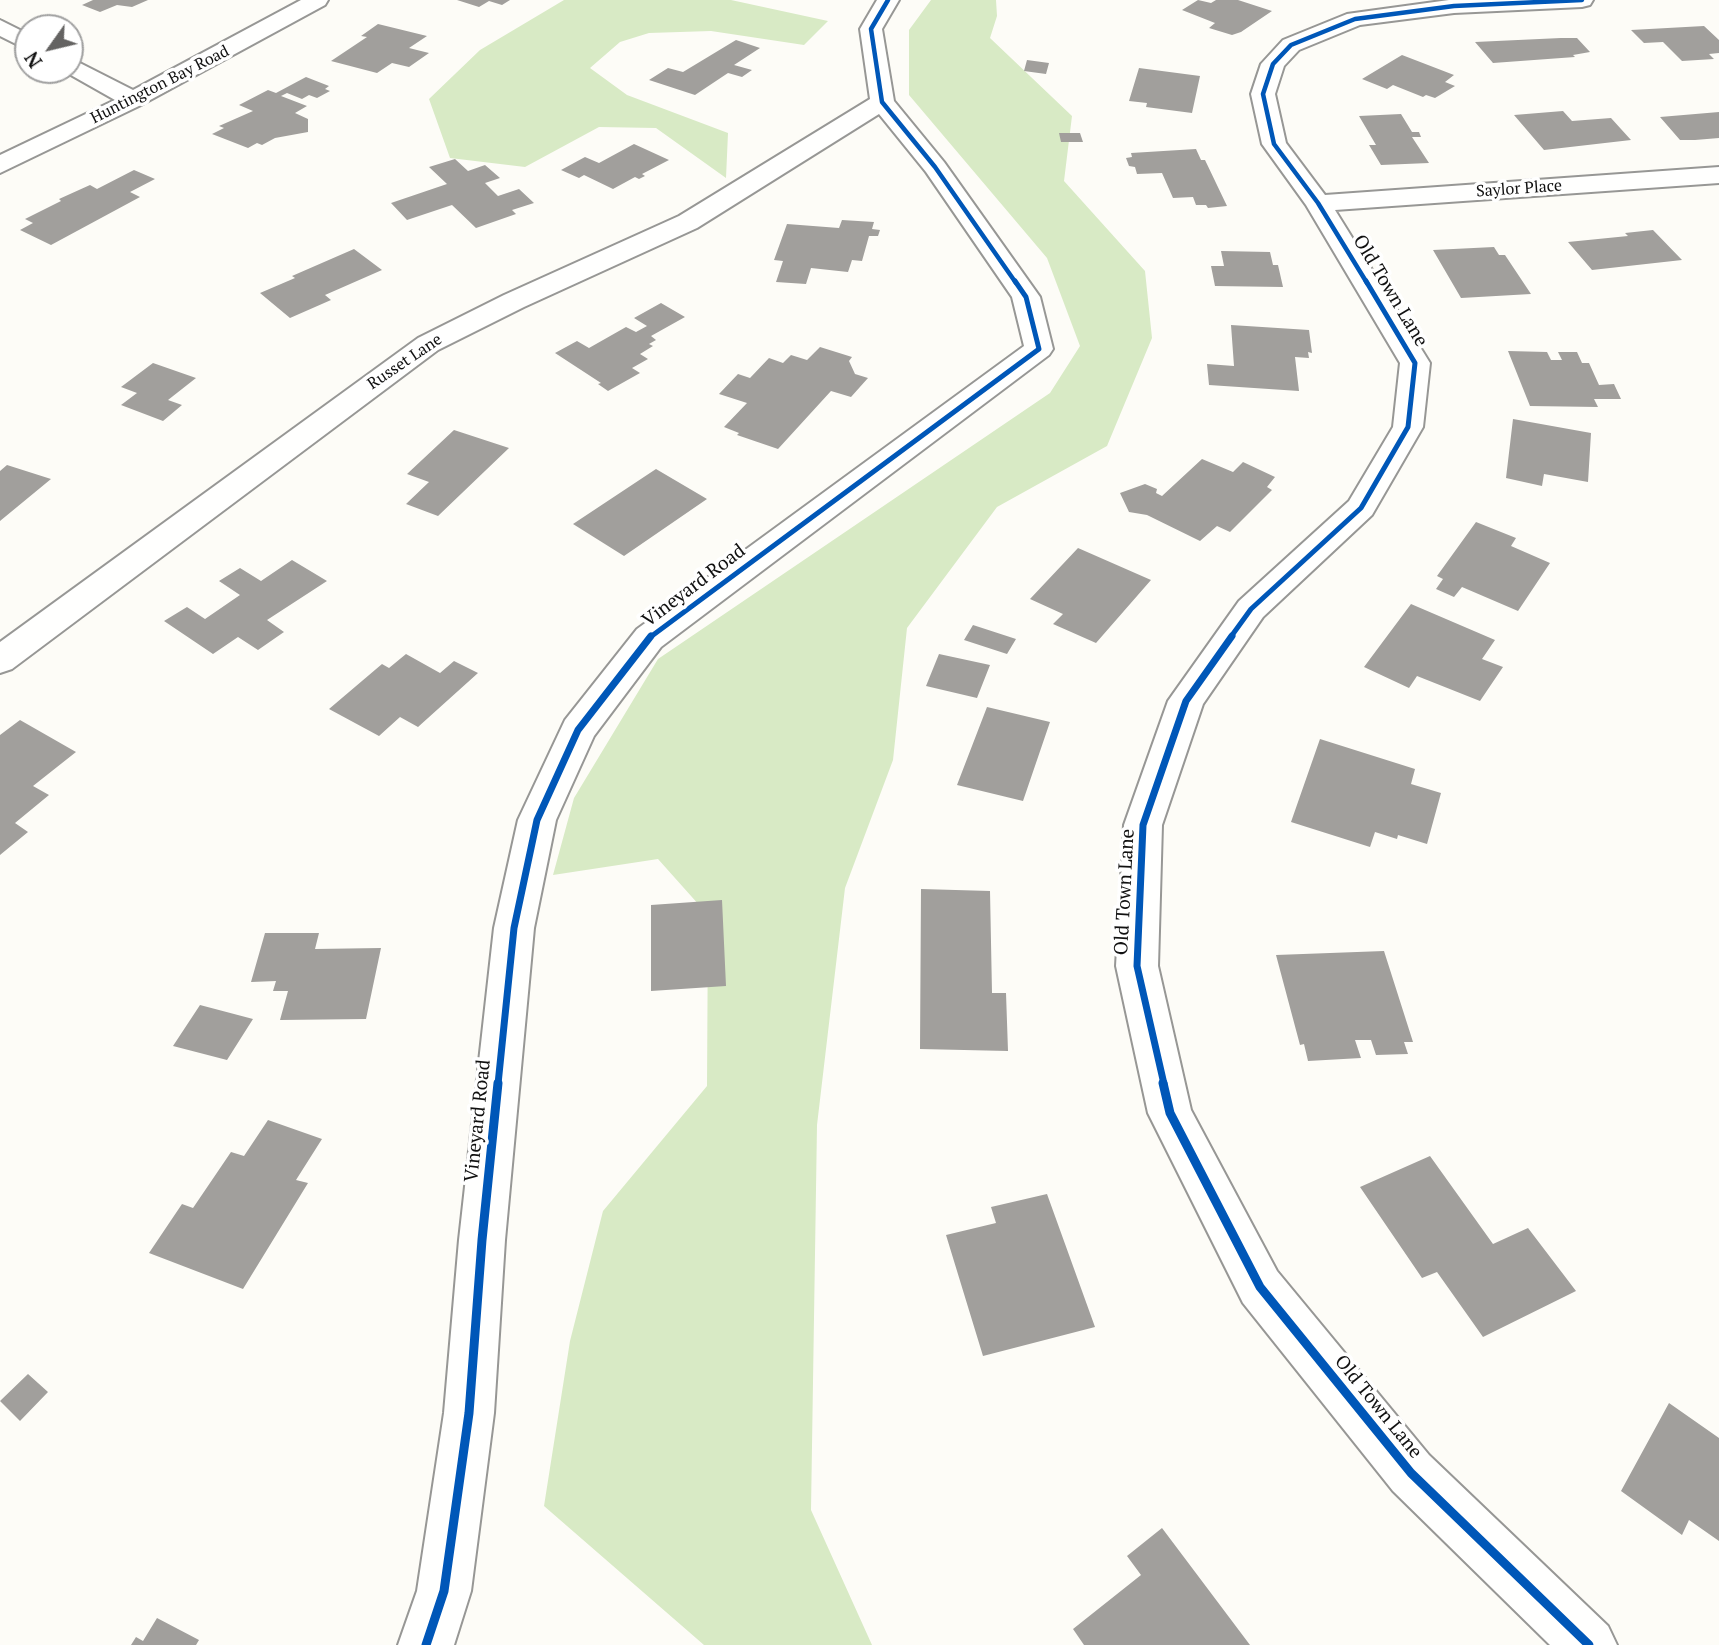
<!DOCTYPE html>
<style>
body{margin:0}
#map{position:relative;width:1719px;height:1645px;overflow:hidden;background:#fdfcf7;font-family:"PT Serif",serif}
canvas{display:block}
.north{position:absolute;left:14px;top:14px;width:70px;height:70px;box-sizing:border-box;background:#fff;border:2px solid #a0a0a0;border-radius:50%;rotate:236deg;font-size:19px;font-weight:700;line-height:28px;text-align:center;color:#111}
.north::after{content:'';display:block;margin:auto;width:24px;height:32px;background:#646362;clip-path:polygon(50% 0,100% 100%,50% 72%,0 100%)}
</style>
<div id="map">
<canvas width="1719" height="1645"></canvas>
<div class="north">N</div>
</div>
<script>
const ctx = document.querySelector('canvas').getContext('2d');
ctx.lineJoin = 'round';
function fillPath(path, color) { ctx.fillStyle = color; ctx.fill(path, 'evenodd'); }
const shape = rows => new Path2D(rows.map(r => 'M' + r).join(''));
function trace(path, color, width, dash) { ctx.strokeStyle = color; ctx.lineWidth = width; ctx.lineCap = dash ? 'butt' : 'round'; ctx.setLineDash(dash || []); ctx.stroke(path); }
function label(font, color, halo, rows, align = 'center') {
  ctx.font = font + ' "PT Serif",serif'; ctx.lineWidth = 7; ctx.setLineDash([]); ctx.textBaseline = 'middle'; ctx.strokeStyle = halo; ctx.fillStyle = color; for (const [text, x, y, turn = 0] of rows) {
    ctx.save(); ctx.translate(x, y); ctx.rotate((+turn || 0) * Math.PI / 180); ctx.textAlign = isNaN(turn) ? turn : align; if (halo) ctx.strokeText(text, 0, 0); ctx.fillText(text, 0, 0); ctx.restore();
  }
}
fillPath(shape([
 [564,0,731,0,828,21,804,45,711,31,649,33,620,42,590,68,627,95,728,133,726,178,656,128,599,127,525,167,450,158,429,99,480,50],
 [931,0,996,0,997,16,990,38,1072,116,1064,181,1145,271,1152,338,1107,446,997,507,907,628,893,760,845,888,817,1125,811,1510,872,1645,704,1645,544,1506,570,1341,603,1211,707,1086,708,915,658,859,553,875,574,798,658,659,1050,393,1080,346,1047,258,909,95,909,30]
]), '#d8eac5');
fillPath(shape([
 [93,0,148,0,132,7,117,5,100,12,82,5],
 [457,0,510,0,502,5,489,1,479,7],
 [1198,0,1211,3,1216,0,1238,0,1272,11,1241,32,1232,35,1209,28,1215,23,1182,10],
 [378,24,427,36,409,48,429,53,409,67,392,63,377,73,331,61,367,37,361,36],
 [1704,26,1719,40,1719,53,1709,54,1714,59,1682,61,1663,42,1644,43,1631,30],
 [1561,38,1577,38,1590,52,1573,55,1575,57,1493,63,1475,42],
 [736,40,760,48,734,65,752,70,742,77,728,73,695,95,649,80,668,68,683,72],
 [1402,55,1454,75,1445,82,1455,86,1435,98,1426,95,1423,97,1393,85,1387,89,1362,79],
 [1027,60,1049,63,1046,74,1024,71],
 [1139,68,1200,76,1192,113,1146,107,1147,103,1129,101],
 [306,77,329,86,325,89,330,91,317,98,309,95,302,99,287,93,281,96,307,106,295,113,308,119,308,132,275,138,262,145,257,143,248,148,212,134,224,128,219,126,253,111,239,105,268,90,276,93],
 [1563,111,1572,121,1611,118,1631,140,1544,150,1514,115],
 [1719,112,1719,138,1695,140,1680,140,1660,117],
 [1401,114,1412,132,1419,132,1421,137,1412,137,1429,163,1381,165,1369,145,1376,145,1359,116],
 [1059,133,1080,133,1083,142,1061,142],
 [634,144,669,160,642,174,645,176,639,179,635,177,613,189,584,175,579,178,561,170,585,157,599,163],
 [1196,149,1201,160,1205,160,1227,206,1208,208,1206,205,1196,205,1193,197,1173,198,1162,173,1137,174,1135,167,1129,166,1126,158,1132,157,1131,153],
 [455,159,468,171,485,165,500,178,485,183,498,196,519,189,534,203,512,210,516,214,476,228,452,205,407,220,391,203,447,184,429,167],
 [134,170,155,179,130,192,140,197,51,245,20,230,33,223,25,219,61,201,59,199,90,185,97,189],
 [842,220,874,222,872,229,880,230,878,236,869,236,862,261,852,260,848,272,811,268,806,284,776,282,783,261,774,260,787,224,839,228],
 [1653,230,1682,260,1592,270,1568,242,1628,236,1625,233],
 [1494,247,1499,255,1505,255,1531,294,1461,298,1433,250],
 [354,249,382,270,325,295,331,300,290,318,260,293,295,278,292,276],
 [1221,251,1270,252,1273,265,1278,265,1283,287,1215,286,1211,266,1224,266],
 [661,303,685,317,651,336,656,340,649,344,653,346,640,354,648,359,632,368,640,373,608,391,598,384,601,383,555,353,577,341,589,348,626,327,636,332,647,326,634,318],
 [1231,325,1309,330,1312,353,1308,352,1309,358,1295,357,1299,391,1209,385,1207,364,1234,366],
 [820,347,852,357,849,361,855,374,868,378,851,397,831,391,778,449,737,435,739,433,724,427,747,403,719,394,738,374,750,378,769,358,783,363,791,355,807,360],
 [1508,351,1547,352,1551,360,1562,360,1558,352,1577,352,1582,363,1589,363,1599,385,1614,384,1621,399,1594,399,1598,407,1530,406],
 [153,363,196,378,168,400,182,405,163,421,121,405,137,393,121,387],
 [1513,419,1591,433,1588,482,1544,474,1542,486,1506,478],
 [454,430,509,448,438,516,406,504,429,482,407,474],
 [1202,459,1233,472,1243,462,1275,477,1267,487,1272,490,1230,532,1217,526,1200,541,1147,515,1129,512,1120,493,1145,484,1157,489,1156,493,1162,496],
 [7,465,51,479,0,521,0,471],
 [656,469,707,499,624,556,573,524],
 [1476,522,1516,538,1511,546,1550,563,1518,611,1462,587,1454,597,1436,589,1443,579,1437,576],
 [1078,548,1151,580,1096,643,1053,624,1063,614,1030,599],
 [292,560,327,581,267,620,284,632,258,650,238,637,213,654,164,621,187,607,205,619,240,595,219,581,240,568,261,581],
 [1411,604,1495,640,1482,659,1503,667,1480,701,1417,676,1409,688,1364,667],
 [973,625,1016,639,1007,654,964,640],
 [406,654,440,673,454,661,478,673,418,727,400,717,379,736,329,709,382,664,389,668],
 [939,654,990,665,977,698,926,686],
 [987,707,1050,722,1023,801,957,785],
 [20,720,76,752,33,786,49,795,15,823,28,832,0,855,0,735],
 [1320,739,1415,769,1411,784,1441,793,1427,844,1398,835,1397,839,1375,832,1370,847,1291,822],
 [921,889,990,891,992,993,1006,993,1008,1051,920,1049],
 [722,900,726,986,651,991,651,905],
 [265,933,319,933,315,949,381,948,366,1019,280,1020,288,991,273,991,276,981,251,982],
 [1384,951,1413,1042,1404,1042,1408,1054,1376,1055,1371,1040,1355,1040,1361,1058,1308,1061,1304,1044,1300,1045,1276,955],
 [200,1005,253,1019,227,1060,173,1046],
 [268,1120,322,1139,296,1180,308,1183,243,1289,149,1253,182,1204,193,1208,231,1152,244,1156],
 [1430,1156,1493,1244,1528,1228,1576,1291,1483,1337,1437,1272,1422,1278,1360,1187],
 [1047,1194,1095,1327,983,1356,946,1235,996,1223,991,1207],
 [28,1374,48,1392,20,1421,0,1401],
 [1669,1403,1719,1438,1719,1541,1689,1520,1682,1535,1621,1491],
 [1162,1528,1250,1645,1084,1645,1073,1629,1141,1575,1127,1556],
 [157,1618,199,1640,196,1645,131,1645,136,1637,143,1641]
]), '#a19f9c');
const minor = shape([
 [301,0,328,0,325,5,141,105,0,173,0,155,115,100,62,70,70,70,70,58,133,90,301,0],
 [877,0,899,0,882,29,894,101,944,162,1040,297,1053,349,1049,355,661,647,594,736,556,820,534,928,505,1240,494,1413,471,1591,454,1645,398,1645,417,1591,444,1413,459,1240,494,928,518,820,565,720,637,629,1024,346,1012,297,926,172,879,114,697,228,524,307,438,350,12,669,0,673,0,642,418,338,504,295,679,216,870,99,860,29,877,0],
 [1449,0,1593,0,1590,5,1582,7,1454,13,1360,25,1299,50,1284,66,1275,94,1286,143,1325,195,1719,167,1719,183,1335,210,1430,363,1423,427,1372,515,1263,617,1203,704,1162,825,1158,966,1191,1110,1277,1271,1429,1455,1608,1626,1617,1645,1550,1645,1393,1491,1243,1303,1148,1113,1116,966,1124,825,1168,701,1239,601,1349,501,1393,427,1400,363,1306,205,1262,144,1251,94,1261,64,1283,40,1347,14,1449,0],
 [0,20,28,34,28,50,0,36,0,20]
]);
trace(minor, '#979795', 4);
fillPath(minor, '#fffffe');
trace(shape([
 [888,0,871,29,882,102,935,167,1016,283],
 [1367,283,1318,203,1274,144,1263,94,1273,64,1291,45,1355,19,1454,6,1582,0]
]), '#0057b8', 4.5);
trace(shape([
 [649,638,1039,349,1026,297,1015,281],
 [1230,638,1251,609,1361,508,1408,427,1415,363,1366,281]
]), '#0057b8', 5);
trace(shape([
 [498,1084,514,928,537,820,578,730,651,636],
 [1164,1084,1137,966,1143,825,1186,701,1232,636]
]), '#0057b8', 7);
trace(shape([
 [1163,1083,1170,1113,1260,1287,1411,1473,1589,1645],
 [426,1645,444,1591,469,1413,482,1240,498,1083]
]), '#0057b8', 9);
label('16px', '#111', '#fff', [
 ["Huntington Bay Road",160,85,-27],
 ["Saylor Place",1519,189,-4],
 ["Russet Lane",405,362,-34]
]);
label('19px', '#111', '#fff', [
 ["Old Town Lane",1390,291,59],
 ["Vineyard Road",694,586,-37],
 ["Old Town Lane",1125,892,-87],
 ["Vineyard Road",478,1121,-84],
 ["Old Town Lane",1378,1407,51]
]);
</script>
